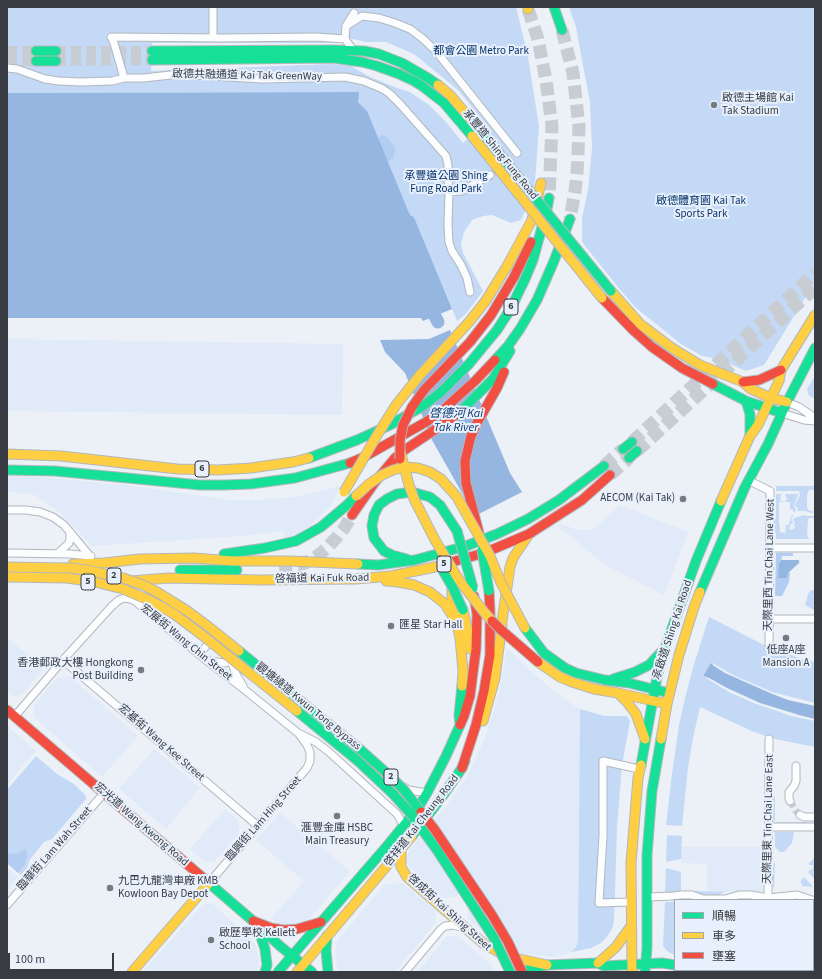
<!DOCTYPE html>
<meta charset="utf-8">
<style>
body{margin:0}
#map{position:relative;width:822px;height:979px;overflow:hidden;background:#ecf1f7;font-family:"Source Sans 3","Noto Sans TC",sans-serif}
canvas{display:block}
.frame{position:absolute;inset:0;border:8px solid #383c42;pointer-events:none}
.legend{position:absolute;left:674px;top:899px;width:140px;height:72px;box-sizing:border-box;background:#e7f0fc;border:1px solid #a1a8b2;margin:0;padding:5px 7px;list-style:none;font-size:12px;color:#383c42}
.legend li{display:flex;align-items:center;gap:8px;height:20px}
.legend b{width:20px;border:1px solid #a1a8b2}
.scale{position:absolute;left:8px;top:953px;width:106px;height:18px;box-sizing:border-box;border:2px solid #383c42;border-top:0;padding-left:5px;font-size:12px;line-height:14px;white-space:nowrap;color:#383c42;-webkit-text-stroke:3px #e7f0fc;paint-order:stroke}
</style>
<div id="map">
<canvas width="822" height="979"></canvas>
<div class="frame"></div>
<ul class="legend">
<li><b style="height:5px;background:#16e098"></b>順暢</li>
<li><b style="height:5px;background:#ffcf43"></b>車多</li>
<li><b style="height:5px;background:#f24e42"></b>壅塞</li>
</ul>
<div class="scale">100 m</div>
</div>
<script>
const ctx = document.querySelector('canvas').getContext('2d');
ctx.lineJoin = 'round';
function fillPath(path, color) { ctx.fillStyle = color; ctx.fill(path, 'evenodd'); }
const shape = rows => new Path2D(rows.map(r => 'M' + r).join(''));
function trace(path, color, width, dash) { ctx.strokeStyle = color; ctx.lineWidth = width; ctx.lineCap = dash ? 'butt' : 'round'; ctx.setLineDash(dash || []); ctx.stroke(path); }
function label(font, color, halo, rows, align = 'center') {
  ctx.font = font + ' "Source Sans 3","Noto Sans TC",sans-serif'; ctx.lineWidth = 4; ctx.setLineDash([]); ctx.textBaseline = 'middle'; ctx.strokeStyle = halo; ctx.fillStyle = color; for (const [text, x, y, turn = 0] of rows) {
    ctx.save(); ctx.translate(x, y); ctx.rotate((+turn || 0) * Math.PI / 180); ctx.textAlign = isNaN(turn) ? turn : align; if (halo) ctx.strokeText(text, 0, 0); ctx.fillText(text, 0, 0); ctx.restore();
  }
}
fillPath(shape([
 [7,339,343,344,342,415,7,411],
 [7,474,125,485,231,500,261,500,301,496,340,486,332,504,326,511,310,526,285,541,284,531,242,536,92,546,60,513,35,495,7,491],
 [620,505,688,532,664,595,607,566,556,525,568,526,574,529,581,530,589,530,595,528],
 [7,637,43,669,21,695,13,696,7,690],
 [507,648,529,669,552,689,566,700,580,709,578,941,576,947,572,952,557,957,524,954,512,949,489,936,468,919,467,910,472,904,459,893,456,897,444,898,408,866,407,859,408,853,411,848,447,805,466,778,480,750,492,717,501,683],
 [70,677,138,736,102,777,34,717,34,705,57,678],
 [7,726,36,751,7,784],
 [154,749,200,788,166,829,119,789],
 [225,809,239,821,239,833,215,861,205,862,190,849],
 [280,813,350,871,309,919,294,924,280,924,271,919,304,881,256,840],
 [681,847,764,847,763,892,707,892,707,864,681,863],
 [7,868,18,877,10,886,11,887,7,892],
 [403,883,435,910,436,922,395,972,340,972,337,967,335,952,337,941,385,884],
 [212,903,247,935,256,946,259,958,258,972,143,972,203,904],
 [447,936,457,936,493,966,493,972,417,972]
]), '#e0eaf9');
fillPath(shape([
 [7,7,516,7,528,56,539,127,535,181,530,200,521,220,511,223,492,215,483,216,472,220,464,232,461,245,463,253,483,291,465,315,457,321,414,217,410,215,367,112,358,102,358,92,7,93],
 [340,36,366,42,386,42,414,54,459,91,485,124,463,143,446,122,429,105,410,92,397,88,368,76,351,66,331,64,151,71,152,43,333,43,339,39],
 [569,7,815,7,815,282,764,365,746,371,718,359,702,356,681,344,635,307,617,286,582,242,582,218,588,190,592,148,590,102,584,71,576,27],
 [815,376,815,399,809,396,807,389],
 [776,486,815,486,815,490,809,490,807,495,807,506,808,510,815,512,811,513,805,511,797,511,798,509,795,505,800,495,799,491,776,491],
 [776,494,784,494,781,494,780,501,785,502,787,499,785,494,798,494,798,495,794,506,796,509,795,512,793,512,793,510,792,509,790,509,790,502,779,502,779,525,780,525,780,532,785,533,786,527,785,525,789,525,790,520,792,515,793,516,791,520,793,522,792,524,791,524,789,528,791,530,795,528,794,525,795,522,793,520,794,518,804,515,806,516,815,516,815,518,809,518,808,519,807,534,808,538,810,539,776,539,776,534,773,525,774,521,776,517],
 [811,590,815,590,815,601,814,603,814,610,805,605,808,594],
 [709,617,764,645,804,660,815,662,815,703,772,692,735,676,712,663,703,676,729,692,754,703,791,716,815,721,815,747,775,739,754,732,700,707,693,738,688,768,682,826,666,825,672,774,679,725,685,698,694,664],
 [580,709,604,716,627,716,630,721,622,765,617,828,614,922,612,929,606,938,601,943,591,948,572,952,576,947,578,941],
 [36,756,57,774,74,784,85,795,86,799,52,839,44,842,30,859,27,868,21,875,7,863,7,790],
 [775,795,775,822,808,822,804,824,780,825,775,822,772,817,771,806,772,801],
 [775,832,794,832,792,843,784,852,780,852,775,847],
 [667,835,682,836,681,859,666,862],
 [815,857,815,880,808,872,810,870,813,869,813,867,812,865,810,865,808,864],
 [775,861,774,889,771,880,771,869],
 [666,868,681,872,681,892,665,892],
 [804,877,813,887,802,886,802,884,801,883,801,880],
 [693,891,725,892,718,895,706,896],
 [675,901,675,956,666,950,663,946,665,902,673,902]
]), '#c3d9f6');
fillPath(shape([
 [383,135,387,137,395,147,395,152,393,158,389,161,385,160,377,138],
 [776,553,793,553,793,556,782,556,781,562,787,578,788,573,789,572,790,573,789,582,782,596,775,596],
 [26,849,27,856,25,864,18,873,7,863,7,853,15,854,19,853]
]), '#b2cdf1');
fillPath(shape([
 [359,92,358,102,367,111,410,215,414,217,452,309,423,321,421,318,7,318,7,93],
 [450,330,510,473,522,492,475,516,432,440,405,373,385,352,380,340,429,339],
 [781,560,799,560,799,563,788,573,787,578,778,578,779,562,781,562],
 [711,663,714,666,725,673,770,693,788,700,815,706,815,719,799,715,760,703,727,688,709,678,703,676]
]), '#96b6e2');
trace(shape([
 [435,316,438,322]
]), '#96b6e2', 13);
trace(shape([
 [490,175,496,172,517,153],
 [790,801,796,811,800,815]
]), '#c8cdd3', 7, [7, 3.5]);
trace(shape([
 [7,51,36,51],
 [56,51,152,51],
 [7,61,36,61],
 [56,61,152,60]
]), '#c8cdd3', 10, [10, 5]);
trace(shape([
 [528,9,538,39,546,80,552,126,549,198],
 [562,30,573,73,579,126,578,154,577,174,575,191,570,219],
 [632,442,815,273],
 [637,451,815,288],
 [604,466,623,449],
 [610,475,629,458],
 [279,568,298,565,305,563,316,557,327,548,337,537,345,527,352,515]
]), '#c8cdd3', 13, [13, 6]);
const street = shape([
 [213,7,213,38],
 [346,26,362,16,379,18,395,23,410,29,422,38,436,51,517,153],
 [353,50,345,39,346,26,354,13],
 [7,68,17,69,45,79,59,81,80,82,112,81,124,78,144,78,179,74,262,79,345,77,364,81,383,89,390,94,400,104,446,156,448,165,448,179,449,192,448,225,449,242,452,251,461,265,467,278,470,292],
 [124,78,114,43,111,37,223,38,316,37,345,39],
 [449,192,462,191,490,175],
 [787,402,799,407,815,418],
 [782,413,804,420,815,421],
 [748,480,770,491,769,645],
 [7,510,26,510,40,512,53,517,64,525,89,555],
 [770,548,815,548],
 [7,553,70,554,91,556],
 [57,554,69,543,70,538,70,532],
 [769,619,815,619],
 [199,654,210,642,209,639],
 [63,660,258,826],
 [209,661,225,663,231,661,233,659],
 [231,661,236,674,243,686],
 [15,716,63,660,112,606,119,600,125,598,130,599,135,601,207,661,245,690,298,733,316,742,329,752,397,814,404,826],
 [404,787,409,790,427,793],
 [790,801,789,798,789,792,794,786,796,781,796,766],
 [800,815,804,817,815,817],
 [769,827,815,827],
 [209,883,307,768,310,761,310,752,307,745,299,734],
 [648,897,673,896,681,895,692,895,703,899,725,899,739,895,751,895,768,898,797,895,812,900],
 [768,900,769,739],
 [631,902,599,903,603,835,603,761,639,769],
 [7,905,104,793],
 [405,972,441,929,445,926,453,925,464,928],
 [769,972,769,970]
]);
const fast = shape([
 [554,7,562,30],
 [36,51,56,51],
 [152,51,334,50,364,51,379,54,402,63,428,78,438,85],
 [152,60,333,58,362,62,377,66,399,74,414,81,422,86,444,103,472,136],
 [36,61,56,61],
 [495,360,508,346,520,329,537,300,554,261,570,219],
 [713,384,746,401,782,413],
 [746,401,750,414,750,436],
 [458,413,464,408,493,379,510,351],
 [623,449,632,442],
 [309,458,357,440,390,425,423,406,441,392,469,364,497,330,510,310,525,279,533,260,547,209,549,198],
 [629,458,637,451],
 [7,470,55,471,200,485,224,485,251,484,295,478,350,463],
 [224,554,265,548,296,541,321,527,347,505,356,496],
 [407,559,392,555,384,551,374,538,372,526,374,515,379,505,387,499,397,494,412,492,430,497,440,505,457,531],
 [358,564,378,565,415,560,466,546,497,534,528,519,559,500,604,466],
 [180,570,237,570],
 [700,592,745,487,768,444,787,402,815,348],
 [525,628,544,653,565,668,576,673,605,680,629,683,669,693],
 [613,679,635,672,649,665,665,648],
 [641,765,657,677,665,648,696,561,721,501],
 [412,836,439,801,462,768,465,761],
 [202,877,253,921,280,946,312,972],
 [253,921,261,937,265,949,267,965,265,972],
 [327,936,326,950,328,972],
 [278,972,387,846,418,808,427,793,446,756,460,725,459,715,462,686],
 [519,972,547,965,598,963,604,966,662,963,675,965],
 [645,972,647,948,647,855,652,791,661,739]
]);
const slow = shape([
 [528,7,528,9],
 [438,85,450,95,479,129],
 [611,291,640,324,672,348,700,365,743,382,751,389,771,398,787,402],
 [485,302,506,268,532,220,541,183],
 [7,454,61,456,177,469,218,470,251,468,293,462,309,458],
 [721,501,750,436,758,425,779,381,781,370,815,315],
 [73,564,104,563,140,559,194,558,232,561,289,561,358,564],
 [131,581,168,578,260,580,356,579,391,576,435,567,452,562],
 [386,581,398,582,414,585,430,592,445,604,457,623],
 [452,587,452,600,460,638,463,671,462,686],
 [463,610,469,637,470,649],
 [502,621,510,567,513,558,529,534],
 [538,662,560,677,572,682,594,689,618,693,667,704],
 [618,693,627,702,636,714,645,739],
 [483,721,495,678,502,624],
 [661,739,667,704,679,655,694,607,700,592],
 [401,849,401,867,407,877,484,944,506,956,547,965],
 [598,963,616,947,631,926],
 [132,972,209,883],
 [297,972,412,836],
 [632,972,631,863,638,778,641,765],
 [683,972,684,971,740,972]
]);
const jam = shape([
 [602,298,634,331,652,347,682,368,713,384],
 [743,382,759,380,781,370],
 [412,407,424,390,470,342,491,315,514,277,531,242],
 [350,463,364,457,426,422,444,409,476,380,495,360],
 [352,515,375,482,395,458,406,449,445,423,458,413],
 [479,533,466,483,465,461,471,436,477,423,497,388,504,372],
 [452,562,484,553,529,534,582,500,610,475],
 [7,710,202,877],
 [460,725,464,716,470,696,476,649,477,614,474,596],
 [462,768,476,725,484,691,490,655,490,610,489,591],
 [253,921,271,928,284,930,297,929,321,922]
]);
trace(street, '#b3b7bd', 9);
trace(fast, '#b3b7bd', 11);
trace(slow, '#b3b7bd', 11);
trace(jam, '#b3b7bd', 11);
trace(street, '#fcfdfe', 7);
trace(fast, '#16e098', 9);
trace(slow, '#ffcf43', 9);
trace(jam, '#f24e42', 9);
const fastBridge = shape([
 [479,129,611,291],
 [457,531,473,588],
 [482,550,489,591],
 [442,569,453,588,463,610],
 [239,651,362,751,390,776,405,791,421,812],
 [297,711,358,761,393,794,411,814,437,850,494,938,510,972]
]);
const slowBridge = shape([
 [472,136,602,298],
 [400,451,409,485,415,501,435,540,459,580,484,612,492,621],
 [344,492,376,437,396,405,420,375,469,322,485,302],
 [356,496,369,484,382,475,393,470,405,467,418,468,430,472,441,479,457,497,490,556,501,583,525,628],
 [7,567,69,568,87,570,123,578,143,585,157,592,186,610,209,627,239,651],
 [7,577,67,578,95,582,123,589,151,601,174,614,202,635,297,711]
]);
const jamBridge = shape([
 [400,459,400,440,403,425,412,407],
 [492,621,500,629,538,662],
 [421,812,435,830,492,915,508,942,522,972]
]);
trace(fastBridge, '#b3b7bd', 11, []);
trace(slowBridge, '#b3b7bd', 11, []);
trace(jamBridge, '#b3b7bd', 11, []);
trace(fastBridge, '#16e098', 9);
trace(slowBridge, '#ffcf43', 9);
trace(jamBridge, '#f24e42', 9);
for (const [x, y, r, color] of [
 [714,105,4,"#777b81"],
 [683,499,4,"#777b81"],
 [391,626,4,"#777b81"],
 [786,638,4,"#777b81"],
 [141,670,4,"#777b81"],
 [337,816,4,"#777b81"],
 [110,888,4,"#777b81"],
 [211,940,4,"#777b81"]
]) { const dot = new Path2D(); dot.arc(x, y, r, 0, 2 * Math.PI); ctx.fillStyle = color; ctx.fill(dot); trace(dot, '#e7f0fc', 1.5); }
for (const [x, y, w] of [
 [511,307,14],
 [202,469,14],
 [444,564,14],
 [114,576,14],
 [88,582,14],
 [391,777,14]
]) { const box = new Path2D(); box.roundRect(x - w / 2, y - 8, w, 16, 3); ctx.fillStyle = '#e7f0fc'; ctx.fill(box); trace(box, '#383c42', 1); }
label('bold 10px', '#383c42', null, [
 ["6",511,307],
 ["6",202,469],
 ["5",444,564],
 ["2",114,576],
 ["5",88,582],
 ["2",391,777]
]);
label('11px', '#073369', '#e7f0fc', [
 ["都會公園 Metro Park",481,52],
 ["承豐道公園 Shing",446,177],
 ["Fung Road Park",446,190],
 ["啟德體育園 Kai Tak",701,202],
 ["Sports Park",701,215]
]);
label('11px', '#383c42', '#e7f0fc', [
 ["啟德共融通道 Kai Tak GreenWay",247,76,1],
 ["承豐道 Shing Fung Road",500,155,51],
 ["天際里西 Tin Chai Lane West",770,565,-89],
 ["啓福道 Kai Fuk Road",322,579,-1],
 ["承啟道 Shing Kai Road",673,630,-72],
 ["宏展街 Wang Chin Street",186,643,39],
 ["觀塘繞道 Kwun Tong Bypass",308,707,39],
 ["宏基街 Wang Kee Street",161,743,41],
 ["臨興街 Lam Hing Street",264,819,-49],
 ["天際里東 Tin Chai Lane East",769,819,-89],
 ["啓祥道 Kai Cheung Road",422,821,-52],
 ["宏光道 Wang Kwong Road",141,825,41],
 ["臨華街 Lam Wah Street",55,849,-49],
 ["啓成街 Kai Shing Street",449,913,42]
]);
label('11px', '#383c42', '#e7f0fc', [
 ["啟德主場館 Kai",722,99],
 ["Tak Stadium",722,112],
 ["AECOM (Kai Tak)",675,499,"right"],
 ["匯星 Star Hall",399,626],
 ["低座A座",786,651,"center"],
 ["Mansion A",786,664,"center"],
 ["香港郵政大樓 Hongkong",133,664,"right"],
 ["Post Building",133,677,"right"],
 ["滙豐金庫 HSBC",337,829,"center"],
 ["Main Treasury",337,842,"center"],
 ["九巴九龍灣車廠 KMB",118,882],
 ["Kowloon Bay Depot",118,895],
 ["啟歷學校 Kellett",219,934],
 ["School",219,947]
], 'left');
label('italic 12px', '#0d386f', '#e7f0fc', [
 ["啓德河 Kai",456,414],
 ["Tak River",456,428]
]);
</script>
